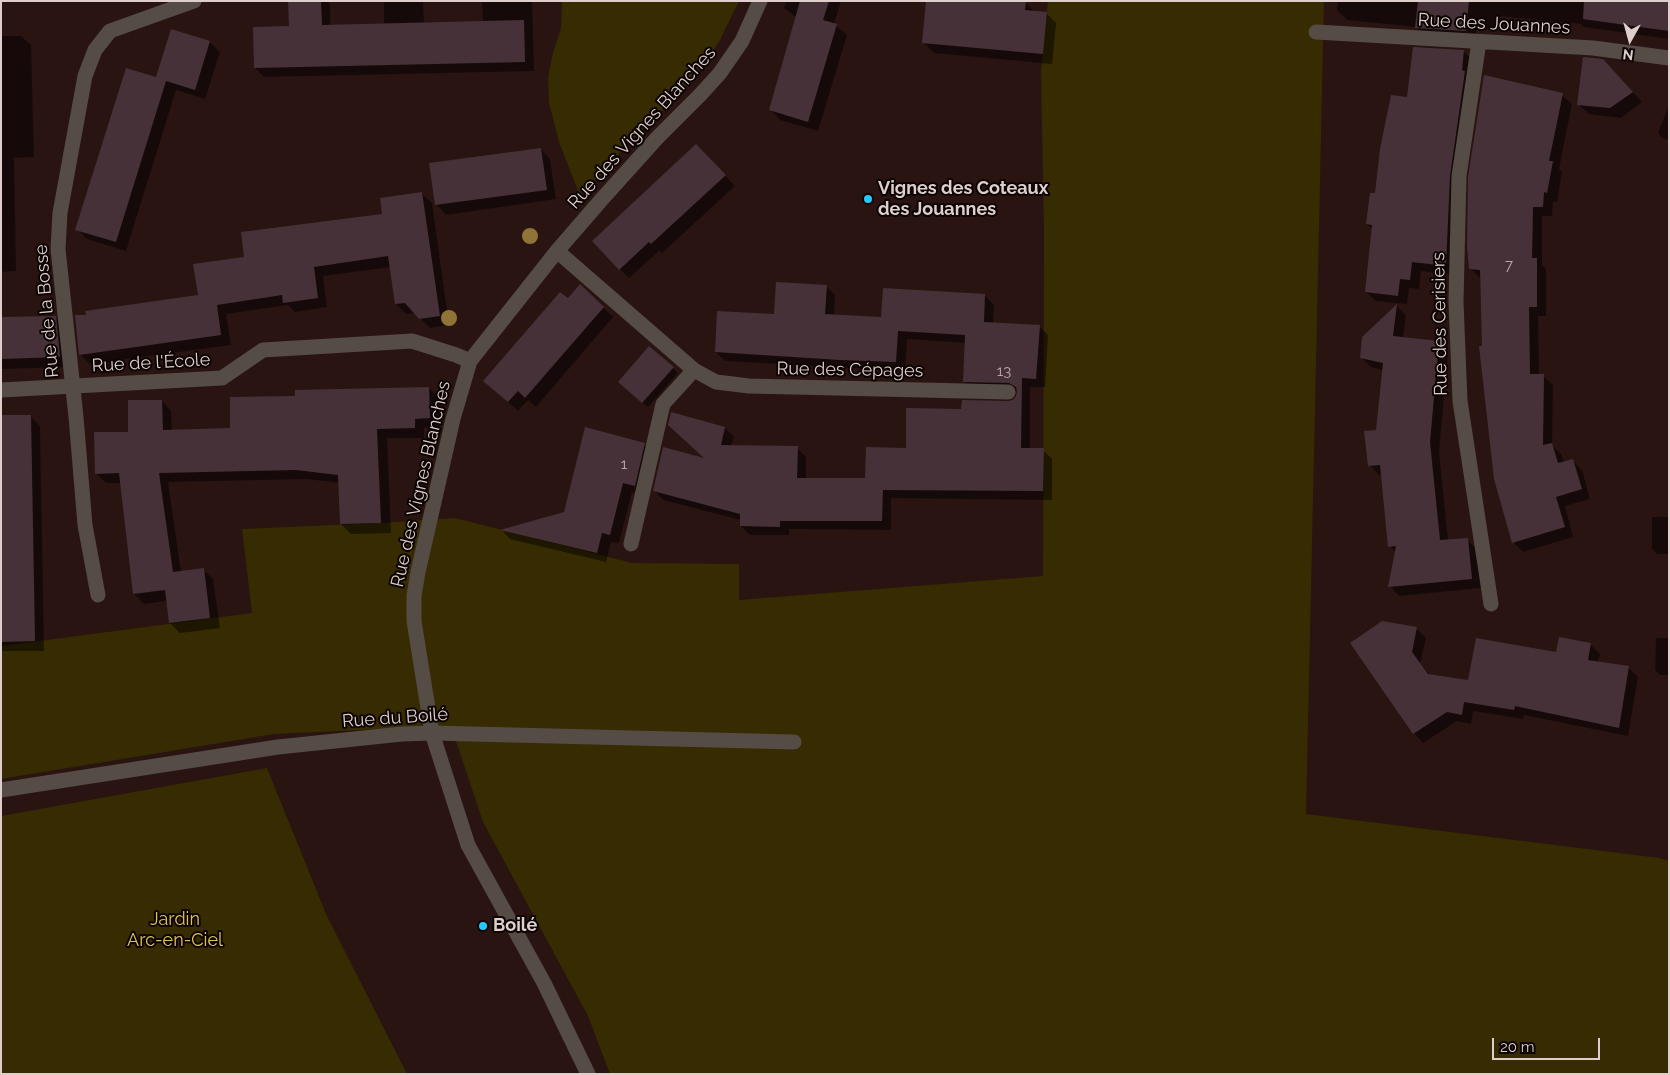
<!DOCTYPE html>
<meta charset="utf-8">
<style>
body{margin:0}
#map{position:relative;width:1670px;height:1075px;overflow:hidden;background:#291411;font-family:Raleway,sans-serif}
canvas{display:block}
.frame{position:absolute;inset:0;border:2px solid #decfcc;pointer-events:none}
.north{position:absolute;left:1605px;top:15px;width:50px;height:50px;-webkit-text-stroke:4px #0b0403;paint-order:stroke;rotate:187deg;font-size:14px;font-weight:700;line-height:20px;text-align:center;color:#decfcc}
.north::after{content:'';display:block;margin:auto;width:18px;height:22px;background:#decfcc;clip-path:polygon(50% 0,100% 100%,50% 72%,0 100%)}
.scale{position:absolute;left:1492px;top:1038px;width:108px;height:22px;box-sizing:border-box;border:2px solid #decfcc;border-top:0;padding-left:6px;font-size:15px;line-height:18px;white-space:nowrap;color:#decfcc;-webkit-text-stroke:4px #0b0403;paint-order:stroke}
</style>
<div id="map">
<canvas width="1670" height="1075"></canvas>
<div class="frame"></div>
<div class="north">N</div>
<div class="scale">20 m</div>
</div>
<script>
const ctx = document.querySelector('canvas').getContext('2d');
ctx.lineJoin = 'round';
function fillPath(path, color) { ctx.fillStyle = color; ctx.fill(path, 'evenodd'); }
const shape = rows => new Path2D(rows.map(r => 'M' + r).join(''));
function trace(path, color, width, dash) { ctx.strokeStyle = color; ctx.lineWidth = width; ctx.lineCap = dash ? 'butt' : 'round'; ctx.setLineDash(dash || []); ctx.stroke(path); }
function label(font, color, halo, rows, align = 'center') {
  ctx.font = font + ' Raleway,sans-serif'; ctx.lineWidth = 4; ctx.setLineDash([]); ctx.textBaseline = 'middle'; ctx.strokeStyle = halo; ctx.fillStyle = color; for (const [text, x, y, turn = 0] of rows) {
    ctx.save(); ctx.translate(x, y); ctx.rotate((+turn || 0) * Math.PI / 180); ctx.textAlign = isNaN(turn) ? turn : align; if (halo) ctx.strokeText(text, 0, 0); ctx.fillText(text, 0, 0); ctx.restore();
  }
}
fillPath(shape([
 [562,1,739,1,719,42,688,85,628,144,580,196,559,142,549,103,548,77,553,53,561,28],
 [1048,1,1324,1,1306,814,1659,858,1669,861,1669,1074,610,1074,588,1016,483,822,451,726,274,734,1,779,1,646,252,613,242,529,380,523,455,518,632,563,739,564,739,600,1043,576,1044,232,1041,72],
 [267,768,326,914,407,1074,1,1074,1,816]
]), '#372b01');
fillPath(shape([
 [289,1,326,1,330,4,330,26,384,24,384,1,423,1,424,22,483,22,482,1,532,1,534,71,264,77,255,68,290,27],
 [786,1,841,1,834,24,847,35,818,131,780,120,771,110,797,18,784,8],
 [1338,1,1669,1,1669,39,1584,27,1581,24,1499,16,1498,26,1490,25,1490,30,1477,28,1475,40,1426,38,1416,27,1347,20,1337,10],
 [1025,2,1035,12,1046,13,1056,23,1052,64,934,53,924,43],
 [172,30,210,42,220,52,205,99,176,90,126,251,87,239,77,229,157,79],
 [1,36,21,36,31,45,34,157,12,158,14,160,16,271,1,272],
 [1463,51,1473,60,1455,275,1421,271,1419,289,1409,288,1407,304,1376,301,1366,292,1373,229,1367,224,1409,98],
 [1613,70,1642,102,1621,118,1589,114,1579,105],
 [1562,95,1572,104,1559,169,1562,172,1557,202,1553,201,1552,216,1542,216,1542,265,1546,269,1546,316,1538,316,1539,376,1543,376,1553,385,1552,445,1561,454,1564,462,1572,460,1582,470,1590,499,1565,506,1573,537,1523,552,1513,542,1483,347,1480,278,1471,269],
 [1669,105,1669,140,1662,138,1658,133],
 [696,146,735,186,662,253,659,251,629,278,620,269],
 [541,149,550,159,556,199,446,215,437,205],
 [422,194,432,203,449,325,430,328,415,313,406,314,396,304,391,267,323,276,327,307,295,312,288,305,226,314,231,345,90,364,80,354,87,316,199,296,245,258,383,215],
 [580,285,613,317,536,407,528,400,518,411,485,381,568,300],
 [826,286,835,295,834,316,882,318,985,296,994,305,993,324,1039,326,1048,335,1045,387,1030,387,1030,449,1043,450,1052,459,1052,500,891,498,891,530,789,529,789,535,750,535,741,526,741,520,663,500,654,490,707,460,725,428,734,437,731,446,797,448,806,457,806,479,867,479,963,410,1014,401,1019,391,973,390,964,381,966,343,907,339,905,371,725,361,716,352],
 [1397,306,1406,315,1403,338,1438,342,1448,352,1439,452,1448,540,1467,540,1477,549,1481,588,1399,596,1390,586,1396,553,1390,546,1382,475,1379,475,1370,465,1377,431,1383,370,1371,367,1361,357,1364,338],
 [55,317,65,327,69,367,1,369,1,318],
 [650,348,678,373,648,407,625,386],
 [429,388,439,398,440,427,424,428,424,438,387,438,391,533,351,534,341,524,340,483,307,479,168,482,181,572,203,569,213,579,220,628,180,633,170,623,167,601,144,604,134,594,121,483,106,483,96,473,130,433,162,401,171,411,172,431,231,430,296,397],
 [30,416,40,426,44,651,3,651,1,649,1,417],
 [644,444,653,453,644,495,632,492,619,543,611,542,606,562,510,539,502,530,565,513],
 [1652,517,1669,517,1669,554,1657,554,1652,549],
 [1416,628,1426,638,1420,663,1430,675,1469,682,1590,644,1600,654,1598,662,1629,668,1638,677,1628,736,1524,715,1523,719,1473,711,1471,724,1457,721,1423,743,1414,733,1352,643],
 [1656,638,1669,638,1669,675,1660,675,1655,670]
]), '#0007');
fillPath(shape([
 [288,1,321,1,322,25,524,20,525,62,254,68,253,27,289,26],
 [800,1,829,1,823,20,837,24,808,122,769,110],
 [926,1,1026,1,1025,10,1047,12,1043,54,922,43],
 [1418,1,1469,1,1466,31,1415,28],
 [1584,1,1669,1,1669,31,1583,19],
 [171,29,210,41,195,90,166,81,116,242,75,230,126,68,156,77],
 [1413,47,1464,50,1462,70,1465,71,1450,176,1446,266,1412,262,1410,280,1400,279,1398,296,1365,292,1372,225,1366,224,1370,193,1375,193,1380,149,1391,95,1407,97],
 [1583,57,1603,59,1633,92,1610,108,1577,105],
 [1484,75,1563,93,1549,161,1553,161,1547,193,1544,192,1543,207,1533,207,1532,258,1537,258,1537,307,1529,307,1530,374,1544,374,1543,445,1552,443,1558,463,1573,459,1582,489,1556,497,1565,527,1512,543,1494,479,1479,346,1482,346,1480,270,1469,269,1467,246,1468,177],
 [696,144,726,175,651,244,649,242,619,270,592,241],
 [541,148,547,190,435,205,429,163],
 [422,192,440,316,419,319,405,303,395,304,388,256,314,267,318,298,283,303,282,295,217,305,221,335,79,355,75,315,86,315,85,311,198,295,193,264,244,257,241,232,382,214,380,198],
 [776,282,827,285,825,314,881,317,883,288,985,294,984,322,1040,325,1036,379,1022,378,1021,448,1044,448,1043,491,883,490,882,521,780,521,780,527,740,526,740,514,653,491,663,447,704,458,668,425,671,412,725,427,721,445,798,446,797,478,865,478,866,447,906,448,906,408,961,409,962,400,1008,401,1013,400,1016,396,1017,392,1016,387,1009,383,963,382,965,335,898,331,896,362,840,360,715,352,717,311,774,314],
 [580,284,604,307,525,398,518,391,508,402,483,381,560,292,568,298],
 [1397,304,1393,336,1439,341,1430,442,1440,540,1468,538,1472,579,1388,587,1396,546,1388,547,1380,465,1368,466,1364,431,1376,430,1383,363,1360,358,1362,337],
 [56,316,60,357,1,359,1,317],
 [649,346,674,367,642,403,618,382],
 [429,387,430,418,415,419,415,428,377,429,381,523,340,524,338,475,296,470,159,473,173,572,204,568,210,618,169,623,165,590,133,594,119,473,95,474,94,432,128,432,128,400,162,400,163,430,230,428,230,397,295,396,295,390],
 [1,415,31,415,35,641,1,642],
 [585,427,645,443,635,486,623,483,610,535,602,533,597,553,500,530,564,512],
 [1382,621,1417,627,1412,652,1428,674,1468,680,1476,638,1556,652,1559,637,1591,643,1588,660,1629,666,1619,728,1515,706,1514,710,1464,702,1462,715,1447,712,1413,734,1350,643]
]), '#473139');
trace(shape([
 [631,544,663,404,694,370],
 [98,595,85,525,76,417,58,249,60,213,85,76,95,50,110,31,194,1],
 [432,733,794,742]
]), '#544c45', 15);
trace(shape([
 [1316,32,1593,48,1669,58],
 [1479,42,1459,176,1456,302,1460,401,1491,604],
 [557,251,694,370,716,382,749,386,1008,392],
 [1,390,222,378,263,350,412,341,456,355,470,361],
 [1,790,278,747,402,734,432,733],
 [588,1074,544,983,468,845,432,733,414,621,414,596,418,572,453,419,470,361,557,251,602,199,657,138,700,95,720,73,742,41,760,1]
]), '#544c45', 15);
ctx.fillStyle = '#8f7438';
for (const [x, y] of [
 [530,236],
 [449,318]
]) { ctx.beginPath(); ctx.arc(x, y, 8, 0, 2 * Math.PI); ctx.fill(); }
for (const [x, y, r, color] of [
 [868,199,5,"#23c9fe"],
 [483,926,5,"#23c9fe"]
]) { const dot = new Path2D(); dot.arc(x, y, r, 0, 2 * Math.PI); ctx.fillStyle = color; ctx.fill(dot); trace(dot, '#0b0403', 2); }
label('15px', '#b8a8a7', null, [
 ["7",1509,265],
 ["13",1004,371],
 ["1",624,464]
]);
label('18px', '#decfcc', '#0b0403', [
 ["Rue des Jouannes",1494,24,3],
 ["Rue des Vignes Blanches",642,128,-48],
 ["Rue de la Bosse",47,311,-95],
 ["Rue des Cerisiers",1440,324,-91],
 ["Rue de l'École",151,363,-3],
 ["Rue des Cépages",850,370,1],
 ["Rue des Vignes Blanches",421,484,-77],
 ["Rue du Boilé",395,718,-4]
]);
label('bold 18px', '#decfcc', '#0b0403', [
 ["Vignes des Coteaux",878,189],
 ["des Jouannes",878,210],
 ["Boilé",493,926]
], 'left');
label('18px', '#e2c257', '#0b0403', [
 ["Jardin",175,920],
 ["Arc-en-Ciel",175,941]
]);
</script>
